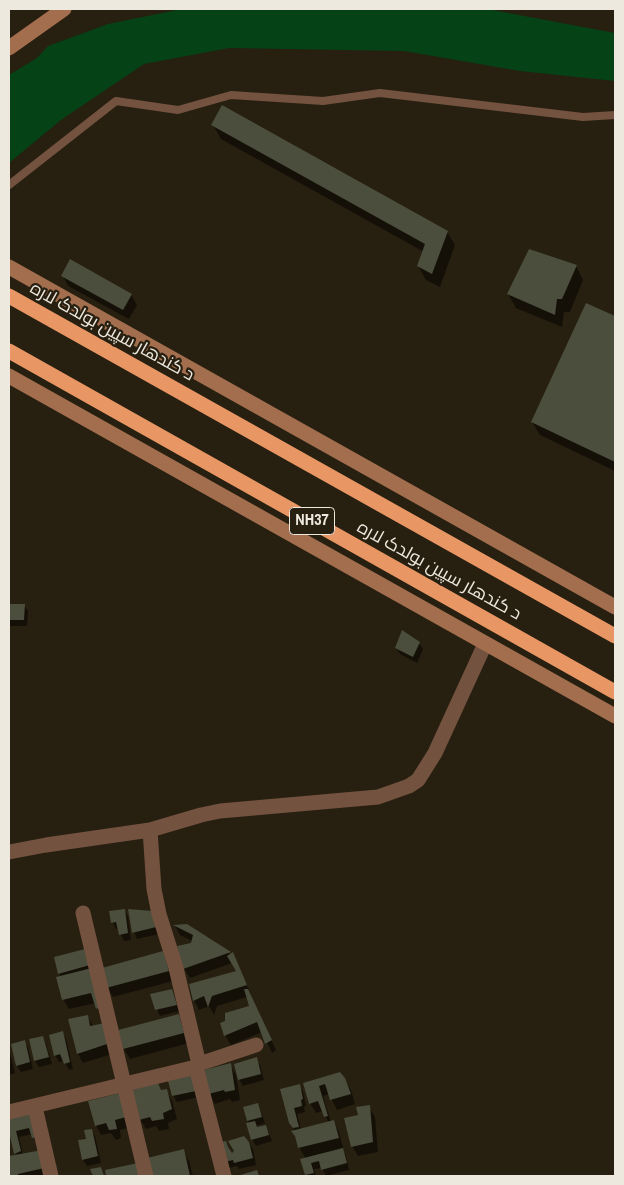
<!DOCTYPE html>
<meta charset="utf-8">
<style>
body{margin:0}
#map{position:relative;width:624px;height:1185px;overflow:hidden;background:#271f10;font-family:"Archivo Narrow",sans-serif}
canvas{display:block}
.frame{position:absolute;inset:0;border:10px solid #eee9df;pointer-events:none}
</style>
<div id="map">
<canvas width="624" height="1185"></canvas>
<div class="frame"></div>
</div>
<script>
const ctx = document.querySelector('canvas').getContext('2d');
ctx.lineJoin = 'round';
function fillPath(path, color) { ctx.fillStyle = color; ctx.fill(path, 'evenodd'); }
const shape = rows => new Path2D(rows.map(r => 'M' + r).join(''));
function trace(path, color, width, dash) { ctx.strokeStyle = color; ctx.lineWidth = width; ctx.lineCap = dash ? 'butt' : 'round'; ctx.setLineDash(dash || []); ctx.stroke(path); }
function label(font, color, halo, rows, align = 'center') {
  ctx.font = font + ' "Archivo Narrow",Cairo,sans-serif'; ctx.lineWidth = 4.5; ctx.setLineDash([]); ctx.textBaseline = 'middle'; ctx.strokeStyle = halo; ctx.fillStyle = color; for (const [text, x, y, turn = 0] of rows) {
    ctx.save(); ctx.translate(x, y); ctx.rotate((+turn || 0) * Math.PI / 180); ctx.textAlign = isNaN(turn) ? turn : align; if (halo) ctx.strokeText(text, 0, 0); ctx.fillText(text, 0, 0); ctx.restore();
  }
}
fillPath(shape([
 [182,9,487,9,615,33,615,81,520,71,404,51,229,48,144,64,61,120,9,163,9,75,37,58,48,46,108,24]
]), '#054317');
fillPath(shape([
 [213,125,447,232,455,245,440,287,426,280,418,266,424,252,221,139],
 [576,266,583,280,570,312,564,312,562,327,516,308,508,294],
 [63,276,131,295,137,305,129,319,68,286],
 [587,305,615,317,615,471,540,435,532,422],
 [9,605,24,605,28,611,27,626,9,626],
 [419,643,423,649,417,663,400,654,396,648],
 [124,910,128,917,131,940,124,941,118,928,116,929,113,923,111,912],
 [152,912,159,934,137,939,134,932],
 [186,925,231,955,233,954,251,995,250,996,276,1050,272,1053,262,1032,231,1045,225,1035,251,1007,247,997,217,1006,214,1015,209,1006,199,1010,194,1000,237,972,232,963,190,978,184,968,192,941,180,935,175,926],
 [85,950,103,1018,96,1003,69,1009,63,999,61,977,59,973],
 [163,952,173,981,113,997,107,987],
 [171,990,180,1011,160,1016,151,995],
 [87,1016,93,1026,115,1053,83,1063,78,1054],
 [178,1016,184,1026,189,1043,130,1059,124,1049,119,1031],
 [62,1033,66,1039,73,1069,69,1070,64,1061,59,1062,55,1055],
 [43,1038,46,1044,52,1064,39,1067,35,1061,31,1040],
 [24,1041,28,1048,33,1069,21,1072,17,1066,12,1044],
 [9,1049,15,1073,9,1075],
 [256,1059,260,1065,264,1080,243,1086,239,1079],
 [230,1065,236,1075,240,1100,232,1102,230,1099,215,1104,210,1094],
 [344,1079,351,1090,355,1104,337,1110,329,1094,323,1096,331,1122,334,1122,339,1132,343,1148,341,1148,346,1156,349,1170,326,1176,322,1168,314,1169,316,1176,307,1176,302,1160,306,1159,299,1147,295,1131,290,1123,299,1086,303,1092,306,1106,304,1107,305,1112,297,1114,301,1130,329,1123,323,1111,316,1113,310,1103,304,1084],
 [196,1081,199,1097,177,1102,173,1095],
 [166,1090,172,1101,177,1119,168,1123,169,1129,159,1131,156,1126,146,1129,140,1119,161,1091],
 [120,1095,131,1127,120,1130,121,1138,116,1140,111,1133,101,1135,96,1125],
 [258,1104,265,1123,256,1126,258,1128,266,1126,272,1141,256,1146,252,1139,248,1120],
 [369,1107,375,1117,378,1152,358,1156,352,1146,360,1116],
 [33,1114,37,1144,32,1134,19,1137,23,1155,55,1176,10,1176,9,1157,17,1156,9,1127,9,1120],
 [91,1130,95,1136,101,1163,87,1166,83,1160],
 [226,1142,232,1155,248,1142,253,1149,256,1165,239,1169,237,1166,229,1168,225,1161],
 [183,1151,189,1161,193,1176,149,1176]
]), '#0007');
fillPath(shape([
 [222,105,448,231,432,274,417,266,425,244,211,125],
 [529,249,577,265,562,299,557,299,555,315,507,294],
 [70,259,132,294,123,310,61,276],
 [586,303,615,316,615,462,531,422],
 [9,604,25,604,24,620,9,620],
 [402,630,420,642,413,657,395,648],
 [125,909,128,933,119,935,116,922,111,923,109,911],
 [128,909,153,911,156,927,132,933],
 [187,924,231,952,183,969,177,946,191,943,193,935,173,925],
 [85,949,90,965,58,974,54,957],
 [163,951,169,971,106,988,102,968],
 [233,952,247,985,212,996,208,1007,204,996,193,1001,189,984,236,971,227,956],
 [92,968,102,1006,96,1009,91,993,62,1000,56,977],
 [172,989,177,1005,155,1010,150,994],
 [244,989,248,989,272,1040,265,1044,257,1022,224,1036,220,1023,225,1021,225,1013,249,1006],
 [179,1014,184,1033,123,1049,118,1030],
 [88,1015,90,1026,105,1023,110,1043,77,1054,68,1019],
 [63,1031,70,1062,64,1064,60,1054,54,1056,49,1035],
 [43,1036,49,1057,34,1061,29,1039],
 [25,1040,30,1062,16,1066,11,1044],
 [257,1057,261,1074,238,1080,234,1064],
 [231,1063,235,1090,225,1092,224,1090,208,1094,204,1070],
 [340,1072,345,1078,351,1094,330,1100,325,1084,319,1086,328,1116,324,1117,318,1101,309,1104,303,1083],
 [193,1074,196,1091,172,1096,168,1081],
 [158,1083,161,1090,167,1089,172,1109,163,1113,164,1119,152,1121,150,1117,139,1120,131,1090],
 [300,1084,303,1099,301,1100,302,1106,294,1108,299,1127,293,1128,289,1123,280,1089],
 [120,1093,126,1117,115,1120,117,1129,109,1130,106,1123,95,1126,88,1101],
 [258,1103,262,1117,247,1121,243,1107],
 [370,1105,373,1142,351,1147,344,1118,358,1115,356,1107],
 [33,1113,38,1137,32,1138,29,1128,16,1131,21,1151,14,1154,9,1132,9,1118],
 [334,1120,339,1138,298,1148,295,1136,291,1131],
 [255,1121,257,1127,266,1125,269,1135,251,1140,246,1123],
 [92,1129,98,1156,82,1160,78,1140,86,1139,84,1130],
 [244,1136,249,1142,253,1158,234,1163,233,1160,224,1162,220,1142,226,1141,228,1147,232,1153,234,1151,228,1141],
 [343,1148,347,1163,321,1170,319,1161,311,1163,314,1173,305,1175,300,1159],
 [48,1149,53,1166,18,1174,18,1176,9,1176,9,1156],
 [184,1149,190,1176,147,1176,143,1159],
 [138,1163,142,1176,106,1176,105,1170],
 [101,1167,104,1176,93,1176,90,1169],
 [257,1170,259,1176,237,1176]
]), '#4b4e3c');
trace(shape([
 [9,185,116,101,178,110,231,95,323,101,380,93,583,117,615,115]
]), '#73523f', 8);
trace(shape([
 [150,830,154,889,159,914,176,968,199,1064],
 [9,852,46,845,150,830,201,815,220,811,378,797,409,786,418,780,435,753,485,644],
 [83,913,146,1176],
 [196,1067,224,1176],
 [35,1107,51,1176],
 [9,1112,196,1067,199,1064,256,1045]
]), '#73523f', 15);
trace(shape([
 [9,48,64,9],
 [9,267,615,607],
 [9,376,615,716]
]), '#a26e4e', 15);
trace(shape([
 [9,296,615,636],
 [9,351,615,692]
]), '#e79664', 15);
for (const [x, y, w] of [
 [312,521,45]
]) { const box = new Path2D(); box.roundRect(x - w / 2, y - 13.5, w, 27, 4); ctx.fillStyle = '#271f10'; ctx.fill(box); trace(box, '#eee9df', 1); }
label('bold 16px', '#eee9df', null, [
 ["NH37",312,521]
]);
label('18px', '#eee9df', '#271f10', [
 ["د کندهار سپین بولدک لاره",112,332,29],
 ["د کندهار سپین بولدک لاره",439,571,29]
]);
</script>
